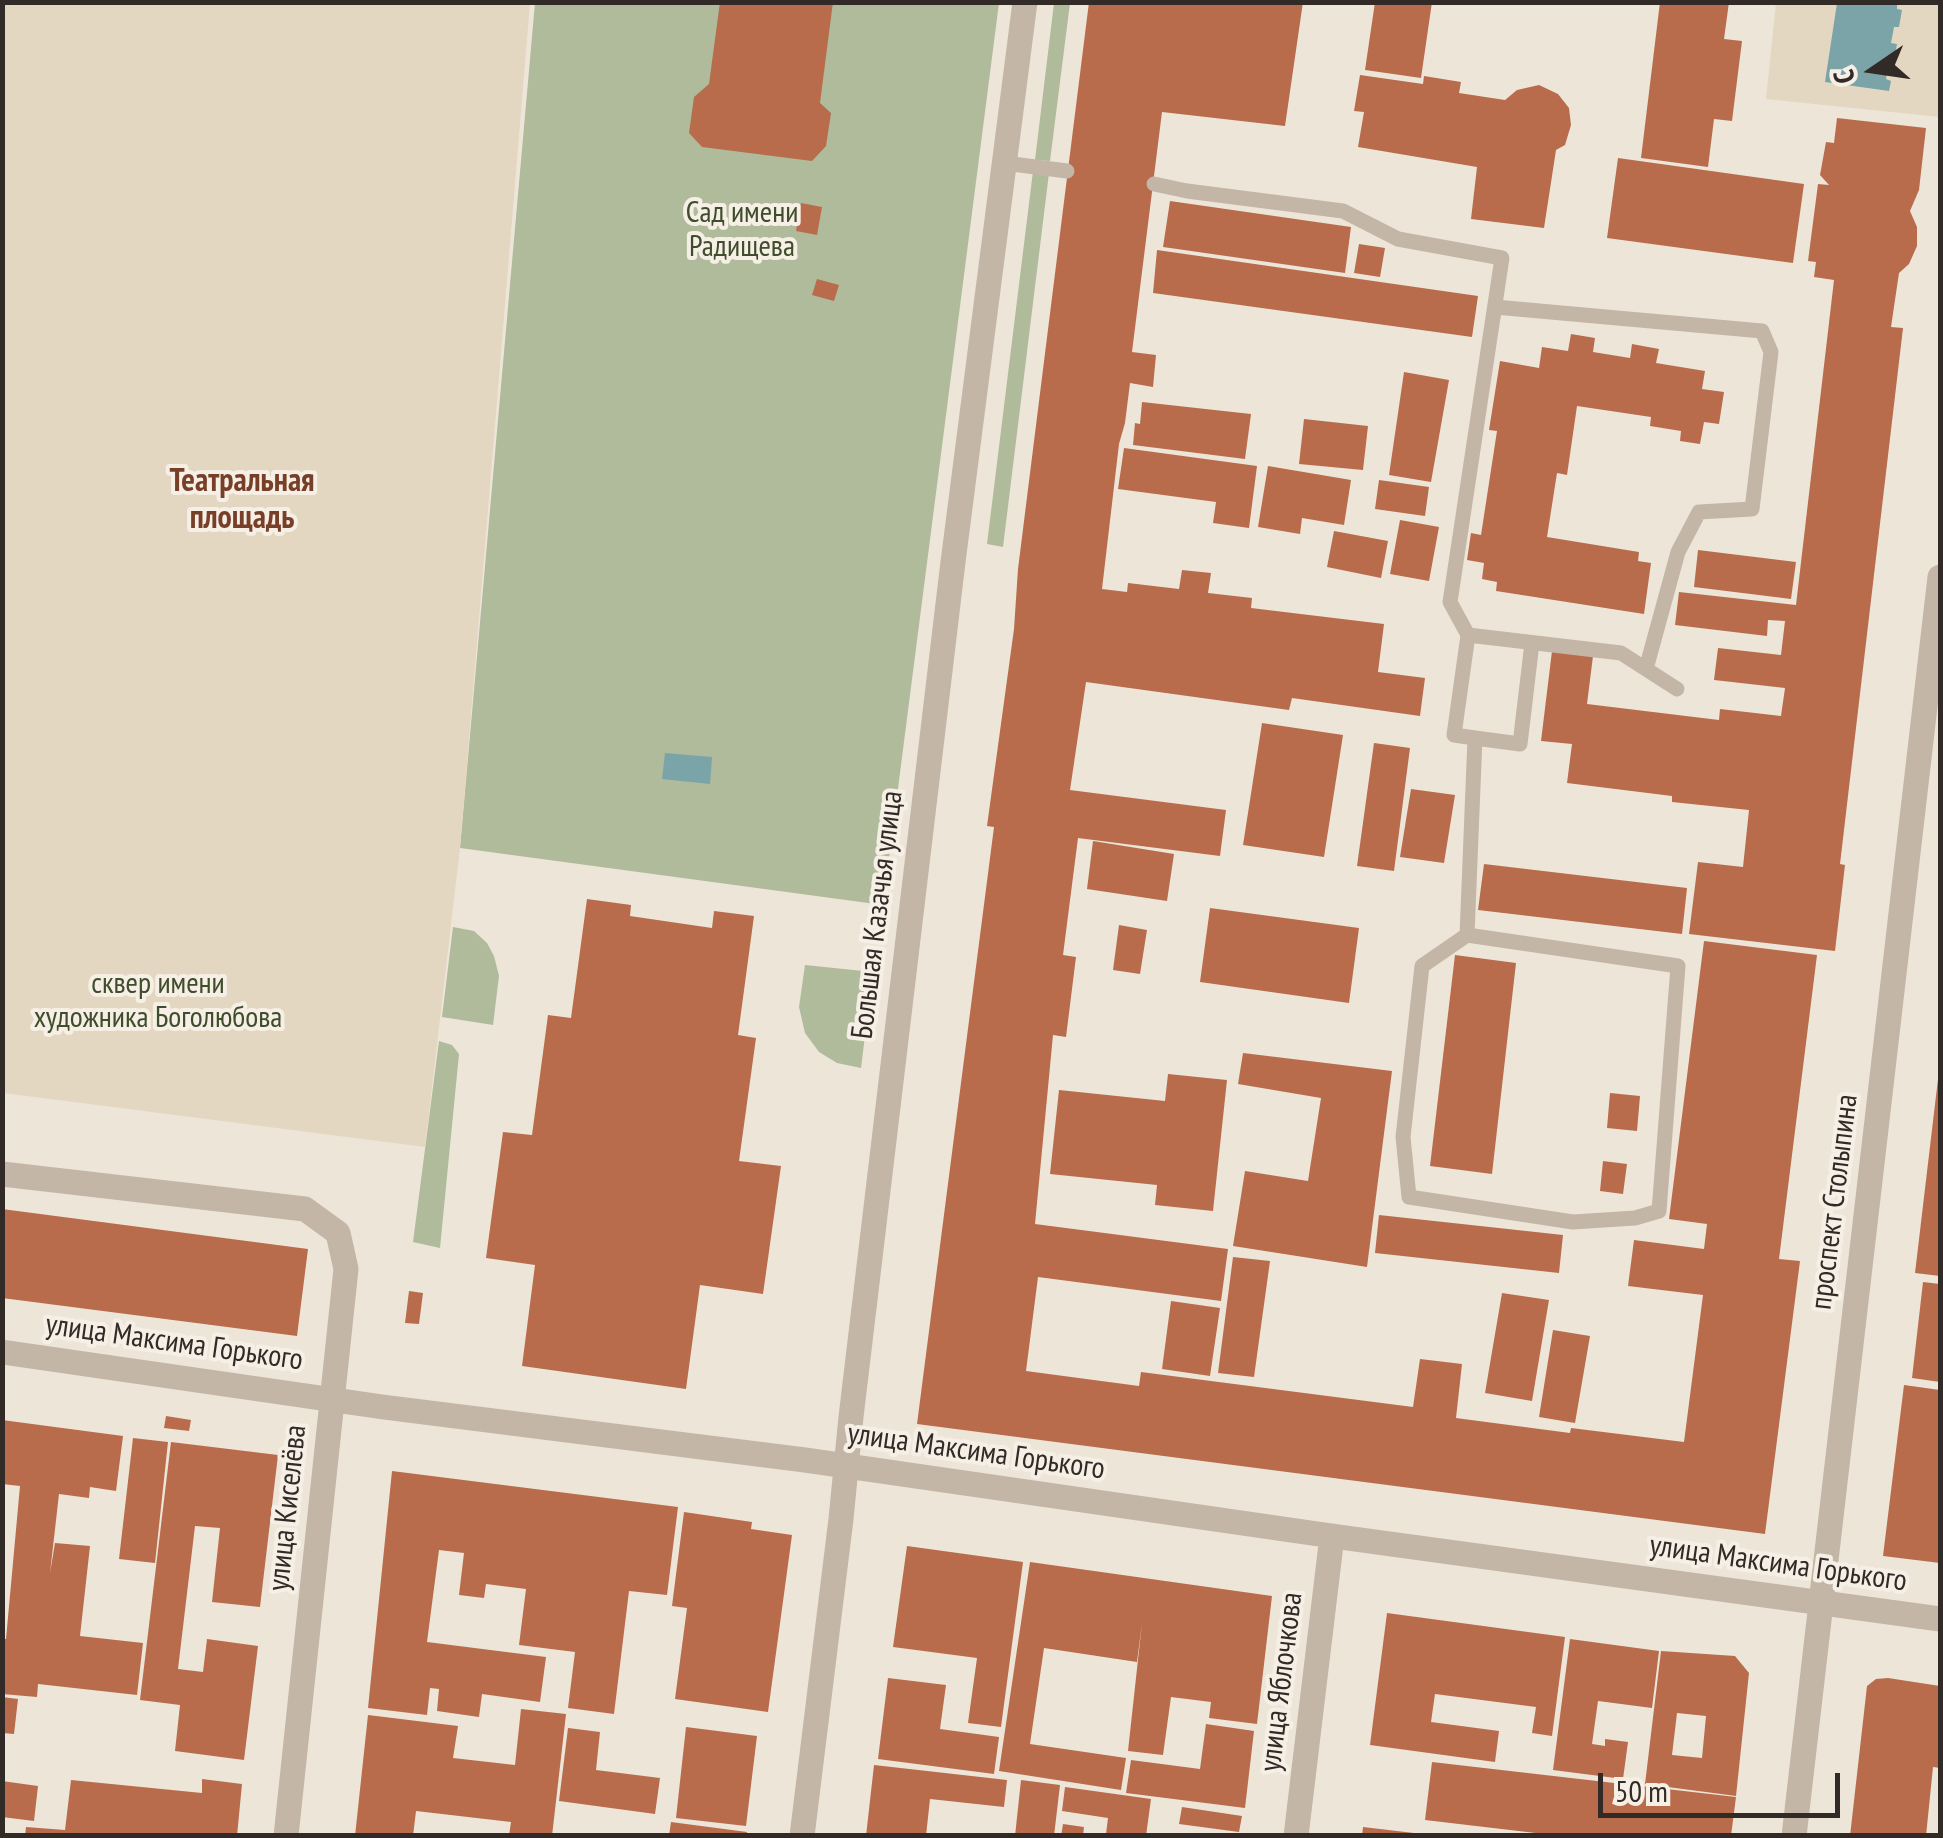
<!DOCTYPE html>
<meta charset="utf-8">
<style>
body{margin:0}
#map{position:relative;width:1943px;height:1838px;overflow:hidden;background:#eee5d9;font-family:"PT Sans Narrow",sans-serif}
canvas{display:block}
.frame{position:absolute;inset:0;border:5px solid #322a26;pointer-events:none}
.north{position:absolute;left:1823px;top:20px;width:100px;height:100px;-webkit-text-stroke:8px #f6efe5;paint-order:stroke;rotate:257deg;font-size:28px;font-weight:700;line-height:40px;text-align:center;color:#322a26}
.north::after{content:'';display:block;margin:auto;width:35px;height:45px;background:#322a26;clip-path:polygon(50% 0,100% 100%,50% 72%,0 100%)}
.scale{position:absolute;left:1598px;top:1773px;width:242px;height:45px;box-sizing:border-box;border:5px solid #322a26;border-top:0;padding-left:12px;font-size:30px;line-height:35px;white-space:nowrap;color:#322a26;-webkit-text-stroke:8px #f6efe5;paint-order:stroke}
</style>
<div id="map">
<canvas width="1943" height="1838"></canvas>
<div class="frame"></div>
<div class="north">С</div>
<div class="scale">50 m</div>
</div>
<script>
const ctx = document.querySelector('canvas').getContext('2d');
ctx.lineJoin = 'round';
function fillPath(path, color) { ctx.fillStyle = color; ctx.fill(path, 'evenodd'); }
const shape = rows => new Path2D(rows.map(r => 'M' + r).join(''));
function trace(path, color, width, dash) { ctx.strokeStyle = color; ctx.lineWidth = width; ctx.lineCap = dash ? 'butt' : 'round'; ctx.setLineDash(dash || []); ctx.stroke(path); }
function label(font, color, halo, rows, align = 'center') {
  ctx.font = font + ' "PT Sans Narrow",sans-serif'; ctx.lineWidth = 8; ctx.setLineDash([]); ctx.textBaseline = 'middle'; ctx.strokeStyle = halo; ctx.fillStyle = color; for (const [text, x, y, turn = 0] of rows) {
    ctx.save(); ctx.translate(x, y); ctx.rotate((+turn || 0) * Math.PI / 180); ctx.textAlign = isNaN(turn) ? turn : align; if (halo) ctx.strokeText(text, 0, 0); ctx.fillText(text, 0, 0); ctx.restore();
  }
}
fillPath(shape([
 [535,3,999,3,883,905,460,848],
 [1054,3,1070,3,1050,161,1035,160],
 [1033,171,1049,173,1003,547,987,544],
 [453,927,474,931,487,943,494,956,499,976,493,1025,442,1017],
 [805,965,873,972,861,1068,837,1063,819,1052,805,1033,799,1007],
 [439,1041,452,1045,459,1054,440,1248,413,1242]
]), '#afbb9b');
fillPath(shape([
 [3,2,530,3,460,848,425,1147,3,1093],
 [1776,3,1940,3,1940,117,1766,99]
]), '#e4d7c1');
fillPath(shape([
 [1837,3,1897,3,1897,9,1902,10,1899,27,1894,27,1891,43,1897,44,1894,60,1889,60,1886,79,1891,81,1889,91,1825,82],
 [665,753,712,757,710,784,662,779]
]), '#7ba4a8');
fillPath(shape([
 [720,2,833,2,820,103,831,113,826,146,812,161,702,147,689,133,694,97,709,84],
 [1089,2,1303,2,1285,126,1162,112,1132,352,1156,355,1153,387,1130,383,1125,423,1119,444,1102,589,1127,592,1128,583,1179,589,1182,570,1211,573,1208,593,1252,598,1251,608,1384,624,1378,672,1425,678,1420,716,1292,698,1289,710,1086,682,1070,790,1226,810,1220,856,1078,838,1063,955,1076,957,1066,1037,1053,1035,1035,1224,1228,1249,1221,1301,1038,1277,1026,1371,1139,1386,1141,1372,1413,1407,1420,1359,1462,1364,1456,1418,1570,1433,1571,1428,1684,1442,1703,1295,1628,1286,1634,1240,1704,1249,1707,1224,1669,1219,1704,941,1817,955,1779,1259,1800,1261,1765,1534,917,1424,994,827,987,826,1014,629,1018,569],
 [1375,2,1432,2,1421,78,1365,70],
 [1660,2,1729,2,1724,39,1742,41,1732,121,1714,119,1708,167,1641,158],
 [1360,75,1423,84,1424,76,1461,82,1459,93,1505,100,1517,90,1539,85,1558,94,1569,108,1571,125,1565,145,1556,150,1544,228,1471,219,1477,167,1358,147,1364,112,1354,111],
 [1837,118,1926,128,1919,190,1910,211,1917,227,1917,246,1909,264,1899,273,1891,327,1903,328,1840,864,1845,865,1835,951,1689,934,1698,862,1743,867,1749,810,1672,802,1672,796,1567,783,1572,744,1541,741,1552,651,1593,656,1587,704,1719,720,1720,709,1781,716,1785,688,1714,680,1718,648,1781,655,1785,621,1768,620,1767,636,1675,625,1679,592,1796,605,1834,280,1814,277,1816,262,1808,261,1818,184,1829,185,1820,175,1826,142,1834,143],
 [1618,158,1804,184,1793,263,1607,238],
 [1170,201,1351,227,1345,273,1163,247],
 [801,203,822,207,817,235,796,231],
 [1359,244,1385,248,1380,277,1354,273],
 [1157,250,1478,296,1472,337,1153,293],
 [817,279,839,285,834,301,812,295],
 [1571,334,1595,338,1593,352,1630,358,1632,344,1659,349,1656,363,1705,371,1702,389,1724,392,1719,424,1704,422,1700,444,1680,441,1681,431,1650,426,1651,417,1577,406,1567,475,1557,473,1547,537,1639,552,1638,561,1651,563,1644,614,1496,591,1497,582,1482,579,1484,563,1467,560,1471,533,1481,535,1497,431,1489,430,1500,361,1539,368,1542,347,1568,351],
 [1404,372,1449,380,1431,482,1389,475],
 [1142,402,1251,414,1245,459,1133,445,1135,423,1140,424],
 [1304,419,1368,426,1363,470,1299,464],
 [1124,448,1257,466,1249,528,1213,523,1216,502,1118,489],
 [1268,466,1351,480,1344,525,1302,518,1300,534,1258,527],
 [1379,480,1429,487,1425,516,1375,509],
 [1400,520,1439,527,1429,581,1390,574],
 [1334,531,1388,541,1381,578,1327,567],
 [1698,550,1796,562,1791,599,1694,587],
 [1262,723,1343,735,1324,857,1243,845],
 [1374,743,1410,748,1394,871,1357,866],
 [1411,789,1455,795,1444,863,1400,857],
 [1093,841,1174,854,1167,901,1087,889],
 [1484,864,1687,888,1682,934,1478,910],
 [587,899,631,905,630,916,712,928,714,911,754,916,738,1035,756,1038,739,1161,781,1166,763,1294,700,1285,686,1389,522,1366,535,1265,486,1258,503,1132,532,1135,548,1015,571,1018],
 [1210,908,1359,928,1349,1003,1200,982],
 [1119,925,1147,930,1140,974,1113,970],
 [1455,955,1516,963,1492,1174,1430,1166],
 [1243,1053,1392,1071,1367,1267,1233,1246,1245,1171,1308,1181,1321,1098,1238,1084],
 [1168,1074,1227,1080,1213,1211,1155,1205,1157,1185,1050,1174,1059,1090,1165,1101],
 [1938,1079,1940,1079,1940,1276,1915,1273],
 [1610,1093,1640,1096,1637,1131,1607,1128],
 [1603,1161,1627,1164,1623,1194,1600,1191],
 [2,1209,308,1249,297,1336,2,1298],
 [1379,1215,1563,1235,1559,1273,1375,1253],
 [1233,1257,1270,1261,1254,1377,1218,1373],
 [1923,1282,1940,1284,1940,1382,1912,1378],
 [409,1291,423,1293,419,1324,405,1323],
 [1502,1293,1549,1300,1532,1401,1485,1393],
 [1171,1301,1220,1308,1210,1376,1162,1369],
 [1553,1330,1590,1336,1575,1423,1539,1417],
 [1904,1385,1940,1390,1940,1563,1883,1556],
 [166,1416,191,1420,189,1431,164,1428],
 [2,1420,123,1436,116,1491,90,1487,89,1498,59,1494,50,1573,55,1543,90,1546,80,1636,143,1643,137,1695,38,1684,37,1697,2,1694,2,1639,6,1639,20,1486,2,1484],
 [133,1438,168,1442,155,1563,119,1559],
 [171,1442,278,1455,260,1607,212,1602,220,1528,195,1526,178,1669,203,1672,207,1639,258,1646,244,1760,175,1751,180,1705,140,1700],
 [392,1471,678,1507,667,1595,629,1591,614,1714,568,1708,575,1652,519,1645,526,1589,486,1584,484,1598,459,1595,464,1553,439,1550,427,1642,546,1657,540,1702,482,1694,479,1717,437,1711,439,1689,430,1688,427,1715,368,1708],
 [684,1512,752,1522,751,1529,792,1535,768,1712,675,1699,687,1608,672,1606],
 [907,1546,1023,1562,1001,1727,968,1723,977,1658,893,1647],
 [1030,1562,1272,1596,1257,1724,1209,1718,1211,1702,1171,1697,1163,1755,1128,1751,1142,1623,1137,1662,1044,1648,1030,1744,1126,1758,1121,1790,999,1771],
 [1387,1613,1565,1637,1552,1736,1532,1733,1536,1707,1435,1694,1431,1722,1499,1731,1495,1762,1370,1745],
 [1570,1639,1659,1651,1652,1708,1598,1701,1592,1744,1605,1746,1605,1739,1628,1742,1623,1779,1553,1770],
 [1661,1651,1735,1656,1749,1673,1736,1796,1645,1784],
 [1677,1713,1706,1716,1702,1758,1672,1755],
 [888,1678,946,1685,940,1729,999,1737,994,1774,878,1759],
 [1888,1678,1940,1686,1940,1768,1933,1767,1926,1836,1850,1836,1867,1686,1876,1679],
 [2,1697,18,1699,14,1734,2,1733],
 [521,1709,566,1714,552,1836,509,1836,511,1822,416,1811,413,1836,355,1836,368,1715,458,1726,453,1758,515,1765],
 [1206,1724,1254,1731,1245,1808,1126,1793,1131,1760,1200,1769],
 [686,1727,757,1736,746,1826,676,1818],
 [568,1728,600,1732,596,1770,660,1778,655,1814,559,1801],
 [1432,1762,1736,1797,1731,1836,1561,1836,1425,1820],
 [874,1765,1007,1780,1004,1807,930,1799,926,1836,866,1836],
 [202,1779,242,1784,237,1836,25,1836,26,1827,65,1830,71,1780,202,1793],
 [1021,1780,1060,1785,1054,1836,1015,1836],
 [2,1781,38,1786,34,1821,2,1817],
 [1065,1787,1151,1799,1146,1836,1106,1834,1108,1818,1062,1811],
 [1182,1807,1242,1816,1239,1832,1179,1824],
 [671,1822,747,1832,746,1836,669,1836],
 [1063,1824,1084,1827,1083,1836,1061,1836],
 [1363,1827,1414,1833,1414,1836,1362,1836]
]), '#b86c4c');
trace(shape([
 [1004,163,1067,171],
 [1154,184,1187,191,1343,211,1398,239,1502,258,1450,602,1468,635,1454,735,1475,738,1467,935],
 [1495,307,1762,331,1771,352,1752,509,1699,512,1678,552,1646,669],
 [1468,635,1621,653,1677,689],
 [1475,738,1520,744,1532,643],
 [1467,935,1678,966,1659,1211,1635,1218,1573,1222,1409,1197,1403,1137,1422,966,1467,935]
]), '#c4b6a7', 15);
trace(shape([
 [2,1174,305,1209,338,1233,346,1269,286,1836],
 [2,1352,383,1407,805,1460,1332,1536,1940,1619],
 [802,1836,841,1519,851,1417,953,562,1025,2],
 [1296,1836,1332,1536],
 [1794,1836,1940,577]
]), '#c4b6a7', 25);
label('30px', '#404d2d', '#f6efe5', [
 ["Сад имени",742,213],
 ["Радищева",742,247],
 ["сквер имени",158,984],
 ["художника Боголюбова",158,1018]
]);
label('30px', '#322a26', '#f6efe5', [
 ["Большая Казачья улица",878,915,-83],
 ["проспект Столыпина",1835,1202,-83],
 ["улица Максима Горького",174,1343,8],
 ["улица Максима Горького",976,1452,8],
 ["улица Киселёва",288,1508,-84],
 ["улица Максима Горького",1778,1564,8],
 ["улица Яблочкова",1282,1682,-83]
]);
label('bold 32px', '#783f28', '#f6efe5', [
 ["Театральная",242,482],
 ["площадь",242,519]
]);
</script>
